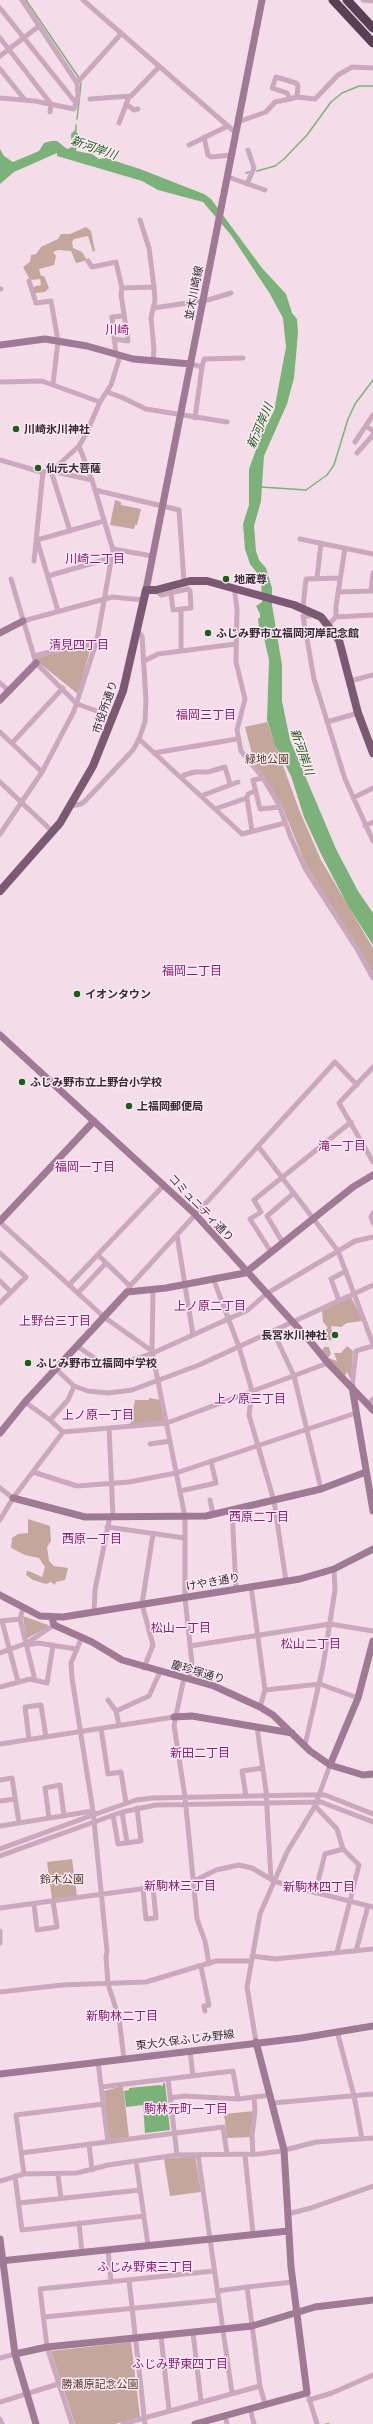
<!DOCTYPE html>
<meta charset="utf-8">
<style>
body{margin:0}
canvas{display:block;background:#f4dde9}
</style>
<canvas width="373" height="2424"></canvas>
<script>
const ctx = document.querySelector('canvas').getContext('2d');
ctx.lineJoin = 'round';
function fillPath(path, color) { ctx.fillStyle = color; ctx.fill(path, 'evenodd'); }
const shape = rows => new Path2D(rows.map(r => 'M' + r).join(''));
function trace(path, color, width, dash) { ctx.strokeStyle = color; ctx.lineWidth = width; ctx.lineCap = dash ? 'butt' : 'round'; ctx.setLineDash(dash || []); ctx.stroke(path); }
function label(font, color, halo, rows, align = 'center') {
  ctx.font = font + ' Lato,"Noto Sans JP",sans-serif'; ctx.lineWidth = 3; ctx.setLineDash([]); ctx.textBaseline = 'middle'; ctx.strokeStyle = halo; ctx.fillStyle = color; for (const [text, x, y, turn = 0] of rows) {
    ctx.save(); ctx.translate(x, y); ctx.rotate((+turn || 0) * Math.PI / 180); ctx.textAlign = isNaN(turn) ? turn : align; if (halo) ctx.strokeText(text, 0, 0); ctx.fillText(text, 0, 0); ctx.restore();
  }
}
fillPath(shape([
 [86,227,91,231,95,251,93,252,88,236,74,239,72,242,73,248,82,252,87,260,81,262,76,263,71,251,58,250,53,252,56,256,54,265,39,269,41,276,44,276,49,288,45,292,34,293,33,287,41,285,40,279,30,280,23,267,30,262,31,255,36,254,41,247,58,239,61,234,70,234],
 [115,500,121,502,121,505,141,509,137,525,135,525,134,529,110,525],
 [92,643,78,694,38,662,37,658],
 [267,722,300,812,321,860,373,948,373,974,306,865,281,804,250,759,253,758,245,727],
 [351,1297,363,1321,347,1323,341,1327,331,1326,333,1338,331,1340,326,1341,322,1331,328,1328,323,1322,322,1311],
 [347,1346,353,1351,351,1380,347,1372,345,1376,321,1353,324,1347,329,1347,331,1354,328,1358,337,1361,334,1353,341,1353],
 [149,1398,161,1400,165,1422,130,1425,135,1400,149,1400],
 [28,1519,50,1526,51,1541,47,1547,49,1561,54,1566,68,1568,65,1580,56,1582,55,1585,51,1582,46,1584,33,1580,26,1575,27,1571,31,1572,42,1577,45,1567,39,1558,25,1555,11,1548,12,1538,18,1534,28,1533],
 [23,1616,48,1625,48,1627,26,1639],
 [72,1859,77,1896,52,1899,47,1862],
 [123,2086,129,2137,112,2139,109,2138,104,2091],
 [254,2111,251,2137,227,2138,224,2114],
 [195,2156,201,2192,170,2196,164,2159],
 [131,2342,140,2417,115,2424,75,2424,51,2351]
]), '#c4a69c');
fillPath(shape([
 [75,130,78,134,76,151,92,154,99,159,106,158,140,169,204,194,211,199,262,268,286,294,292,313,297,319,298,333,294,378,287,404,264,456,261,501,254,526,256,551,259,560,266,568,272,588,272,605,282,665,282,701,290,740,336,849,358,891,373,913,373,945,348,906,321,854,304,817,291,776,275,745,267,720,269,660,262,629,259,629,258,618,260,618,260,614,256,606,262,602,261,578,250,564,245,549,243,524,249,505,249,469,261,436,274,411,286,347,283,318,270,294,231,235,203,202,158,190,142,181,57,156,57,153,14,172,0,184,0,149,4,156,13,162,39,151,44,143,51,141,57,141,67,149,72,147,71,134],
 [163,2083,165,2083,170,2130,145,2133,143,2105,126,2107,124,2091,129,2090,129,2088,160,2085,163,2086]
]), '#7cb27a');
trace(shape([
 [26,0,79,78],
 [77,119,81,83],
 [76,131,76,125],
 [257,171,275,166,284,159,307,135,331,102,342,93,359,86,373,86],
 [246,173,249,172],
 [261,487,306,490,327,475,334,465,348,419,355,404,373,380],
 [326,2424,329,2424]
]), '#7cb27a', 1.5);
trace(shape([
 [83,0,236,133],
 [363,0,373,1],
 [0,8,76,103],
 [0,38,51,104,50,112],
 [0,56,39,26],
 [0,69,25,100],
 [77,83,121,34],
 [297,97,315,99,338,75,352,67,373,68],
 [0,98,35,101,74,109,78,96,77,83,22,0],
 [90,99,131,96,159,67],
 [126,104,134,110,138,109],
 [238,122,266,112,275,102,290,99,297,97,298,86,296,83,276,77,272,88,287,93,290,99],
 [119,123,129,97],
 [204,137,208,155,211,157,232,155],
 [189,145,228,126],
 [228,177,265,190],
 [247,184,254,168,248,150],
 [140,220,149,248,154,287,155,300,151,318,154,349,153,361],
 [88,261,92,267,116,262,122,288,154,287],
 [29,281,36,303,51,301,58,341,53,384],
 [0,289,1,289],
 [153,308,208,300,231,293],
 [114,339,128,341,121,294,122,288],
 [116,354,112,317,123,316],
 [191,364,202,367,204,359,243,358],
 [0,382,42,381,100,402],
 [107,392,121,397,146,409,227,422],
 [195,418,202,367],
 [366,426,373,431],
 [355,442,373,415],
 [357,453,373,435],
 [0,460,41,472,51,471,56,467,79,446,86,434,100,402,111,385,120,356],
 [95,490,179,510,184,582],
 [70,531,51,471,92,480],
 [300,539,373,554],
 [113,549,152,556],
 [34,561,43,472],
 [48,576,111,558],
 [317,578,321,543],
 [11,579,36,663,77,704,114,717],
 [234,587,237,609,236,662,245,699,237,730,241,751,263,778,278,803,291,838,306,870,357,949,373,978],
 [156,590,161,595,188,589,190,591,191,608,173,610,171,594],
 [371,591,373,573],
 [339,592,373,591],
 [303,607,306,579,340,578],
 [181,609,181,650],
 [58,611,37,540,104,521],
 [312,612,309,616,303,616,314,679,345,779,373,841],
 [336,617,336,606,345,548],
 [23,621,112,597,144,600],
 [329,624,336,617,373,615],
 [34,656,97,640],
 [144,661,158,654,236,644],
 [350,681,373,675],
 [0,683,9,691],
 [327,722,358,713],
 [0,732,42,772],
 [139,739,242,834,285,823],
 [12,743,63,688],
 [154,753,237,739],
 [182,778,184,775,195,772,208,772,225,767,230,784],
 [263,778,253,780,260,809,279,807],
 [0,782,53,832],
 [201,796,238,782],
 [353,798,373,788],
 [71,806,81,804,86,800,133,750,139,739,145,722,146,701,142,636,137,630],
 [215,809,247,798],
 [365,826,373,822],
 [252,831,247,798,248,794,255,791],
 [0,834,42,772,74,711,97,640,113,550,92,480,79,446],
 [373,1067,339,1103,373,1162],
 [258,1146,338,1251,373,1344],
 [373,1213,371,1217,373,1223],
 [0,1222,104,1317,152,1351,185,1517,185,1598,192,1663,189,1679],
 [177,1235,193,1335],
 [283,1243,267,1216,294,1193],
 [271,1252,250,1219,261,1212,254,1200,351,1122],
 [0,1253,26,1277,0,1303],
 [98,1255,130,1286],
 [213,1278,239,1347,252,1391,249,1415,274,1501,286,1581],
 [0,1281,11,1292],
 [69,1285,164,1185],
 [127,1292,130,1286,335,1062,357,1085],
 [78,1293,106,1263],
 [339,1301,331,1279,346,1271],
 [273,1331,294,1376,321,1489],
 [77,1346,103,1364,126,1362,153,1353,248,1310,266,1294,355,1241,373,1237],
 [152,1351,153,1290],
 [56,1369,74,1386,88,1391,108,1393,132,1390,199,1365,373,1285],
 [352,1387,356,1351,373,1346],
 [25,1402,50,1420,63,1432,167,1423,328,1363],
 [368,1404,373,1399],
 [50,1420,68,1400,74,1386],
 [109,1428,113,1516],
 [150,1444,170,1441],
 [33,1472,77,1486,129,1482,176,1473,356,1413],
 [0,1488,13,1498],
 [180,1491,216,1483,211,1461],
 [210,1500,213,1514],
 [232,1510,236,1589],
 [0,1520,13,1498,63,1432],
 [107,1527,185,1538],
 [251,1586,265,1690,260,1707],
 [23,1608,20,1619,35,1680],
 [94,1612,95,1590,110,1516],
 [0,1621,20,1619],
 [2,1621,18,1682],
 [82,1637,71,1663,72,1678,93,1811],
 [27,1645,38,1643,76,1649],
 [190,1646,330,1624,373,1631],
 [0,1653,27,1643,54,1625],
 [144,1668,153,1645,142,1604,153,1534],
 [184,1678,174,1725,185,1797,197,1919,205,1941,209,1964],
 [0,1687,30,1679,47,1683,53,1645],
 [265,1690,320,1684,358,1698],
 [108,1700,116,1711],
 [119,1725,116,1711,149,1696,160,1672],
 [257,1727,266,1791,271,1879],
 [101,1728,108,1774,121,1772,126,1803],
 [29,1739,25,1707,41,1705,46,1737],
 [0,1744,174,1717],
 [305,1745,323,1666,335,1590,334,1569],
 [0,1780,12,1778,19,1823],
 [246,1796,242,1771,263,1768],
 [0,1801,15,1799],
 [315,1806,337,1829,343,1849,359,1865,337,1952],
 [122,1812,127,1843],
 [93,1815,136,1800,153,1798,300,1795,325,1795,373,1814],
 [113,1815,118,1844,141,1841,137,1808],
 [49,1818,45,1788,60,1785,64,1816],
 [0,1826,93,1811,107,1951,106,1957,108,1984,119,2018,124,2059],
 [0,1849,93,1815],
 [0,1856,122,1812,156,1805,321,1802,373,1822],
 [143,1889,146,1919,156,1918,153,1888],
 [315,1893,325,1854,343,1849],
 [34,1904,37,1930,57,1927,53,1901],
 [0,1908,192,1882,216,1870,239,1865,252,1868,274,1881,290,1886,373,1907],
 [0,1931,0,1943],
 [356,1951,368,1906],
 [252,1956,275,1959,373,1949],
 [201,1967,209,2005,204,2006,205,2011],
 [0,1992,62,1985,146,1982,216,1961,251,1961],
 [337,2031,354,2096,362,2139],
 [256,2042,247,1987,260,1914,287,1852,315,1806,330,1765],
 [190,2051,193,2076],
 [98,2062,108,2142],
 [168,2079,177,2155],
 [101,2087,233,2071,238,2099],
 [170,2098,184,2096,238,2099,271,2095],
 [273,2103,373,2094],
 [89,2144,92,2170],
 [21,2153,223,2127,227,2154],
 [198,2155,232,2393],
 [245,2155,253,2234],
 [253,2155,252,2136,255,2111,254,2097],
 [136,2161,148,2245],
 [24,2174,16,2115,103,2104],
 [58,2175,61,2198],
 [15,2176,22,2230,144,2216],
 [0,2181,24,2174,77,2173,108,2165,177,2155,259,2154,281,2151,316,2142,373,2138],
 [19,2203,140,2190],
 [288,2214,311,2208,373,2186],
 [79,2223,82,2252],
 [108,2250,111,2281],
 [129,2280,145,2424],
 [247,2287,293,2282],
 [217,2291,247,2287,260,2386,265,2404],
 [44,2317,218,2300],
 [193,2333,201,2401],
 [161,2336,169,2410],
 [0,2358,15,2354],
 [309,2398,317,2424],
 [309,2400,332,2393,373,2375],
 [0,2402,58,2384],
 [250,2408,254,2424],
 [225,2415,227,2424],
 [0,2419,2,2424],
 [72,2424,47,2347,40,2289,214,2271],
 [123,2424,260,2386]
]), '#cca8bf', 5);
trace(shape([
 [0,345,45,339,87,346,133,359,191,364],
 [146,590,262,0],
 [0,633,23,621],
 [0,700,36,663],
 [0,1035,195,1214,310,1341,328,1363,373,1410],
 [0,1221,94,1121],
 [352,1387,373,1511],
 [0,1433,25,1402,127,1292,166,1288,245,1273,353,1187,373,1175],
 [13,1498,85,1517,206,1516,321,1489,366,1472],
 [0,1595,40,1616,63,1617,300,1579,334,1569,373,1549],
 [52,1618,54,1625,92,1642,122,1660,214,1686,260,1707,273,1715,310,1751,330,1765,363,1775,373,1774],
 [174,1717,192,1716,292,1733],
 [330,1765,358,1698,373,1641],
 [0,2074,301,2038,373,2026],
 [0,2239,15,2354,36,2424],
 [0,2261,288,2231],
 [15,2354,47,2347,252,2326,315,2307,373,2300],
 [195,2424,307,2393,291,2267,284,2150,256,2042]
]), '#a07995', 7);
trace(shape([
 [0,891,60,823,93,766,123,691,146,590,156,590,190,581,207,581,294,605,321,617,339,640,358,713,373,753]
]), '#7c5973', 8);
trace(shape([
 [333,0,373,43],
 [347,0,373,28]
]), '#5a3f54', 9);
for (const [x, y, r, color] of [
 [16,429,4,"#1d5d1c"],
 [38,468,4,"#1d5d1c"],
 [226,579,4,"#1d5d1c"],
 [208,633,4,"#1d5d1c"],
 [77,994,4,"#1d5d1c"],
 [22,1082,4,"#1d5d1c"],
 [129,1106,4,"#1d5d1c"],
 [335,1335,4,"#1d5d1c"],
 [28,1363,4,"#1d5d1c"]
]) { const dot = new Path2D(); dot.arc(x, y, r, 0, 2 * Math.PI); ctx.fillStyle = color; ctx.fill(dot); trace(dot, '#fbeaf3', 1.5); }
label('11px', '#392935', '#fbeaf3', [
 ["並木川崎線",194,293,-79],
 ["市役所通り",105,707,-71],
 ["コミュニティ通り",201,1208,46],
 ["けやき通り",213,1582,-10],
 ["慶珍塚通り",198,1672,16],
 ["東大久保ふじみ野線",185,2040,-7]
]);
label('bold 11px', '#392935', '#fbeaf3', [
 ["川崎氷川神社",24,429],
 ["仙元大菩薩",46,468],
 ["地蔵尊",234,579],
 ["ふじみ野市立福岡河岸記念館",216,633],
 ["イオンタウン",85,994],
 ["ふじみ野市立上野台小学校",30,1082],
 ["上福岡郵便局",137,1106],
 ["長宮氷川神社",327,1335,"right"],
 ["ふじみ野市立福岡中学校",36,1363]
], 'left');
label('11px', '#58382b', '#fbeaf3', [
 ["緑地公園",267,759],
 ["鈴木公園",62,1879],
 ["勝瀬原記念公園",100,2384]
]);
label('italic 12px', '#1d5d1c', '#fbeaf3', [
 ["新河岸川",94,148,19],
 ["新河岸川",260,426,-67],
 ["新河岸川",302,752,71]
]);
label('12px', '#8c1e7a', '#fbeaf3', [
 ["川崎",117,330],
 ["川崎二丁目",95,559],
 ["清見四丁目",79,645],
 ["福岡三丁目",206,715],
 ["福岡二丁目",192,971],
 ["滝一丁目",342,1146],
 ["福岡一丁目",85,1167],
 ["上ノ原二丁目",210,1306],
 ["上野台三丁目",55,1321],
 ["上ノ原三丁目",250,1399],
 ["上ノ原一丁目",98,1415],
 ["西原二丁目",259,1517],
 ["西原一丁目",92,1539],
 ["松山一丁目",181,1628],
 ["松山二丁目",311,1644],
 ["新田二丁目",200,1753],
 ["新駒林三丁目",180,1886],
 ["新駒林四丁目",319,1887],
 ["新駒林二丁目",122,2016],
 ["駒林元町一丁目",186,2109],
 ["ふじみ野東三丁目",145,2267],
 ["ふじみ野東四丁目",180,2364]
]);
</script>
